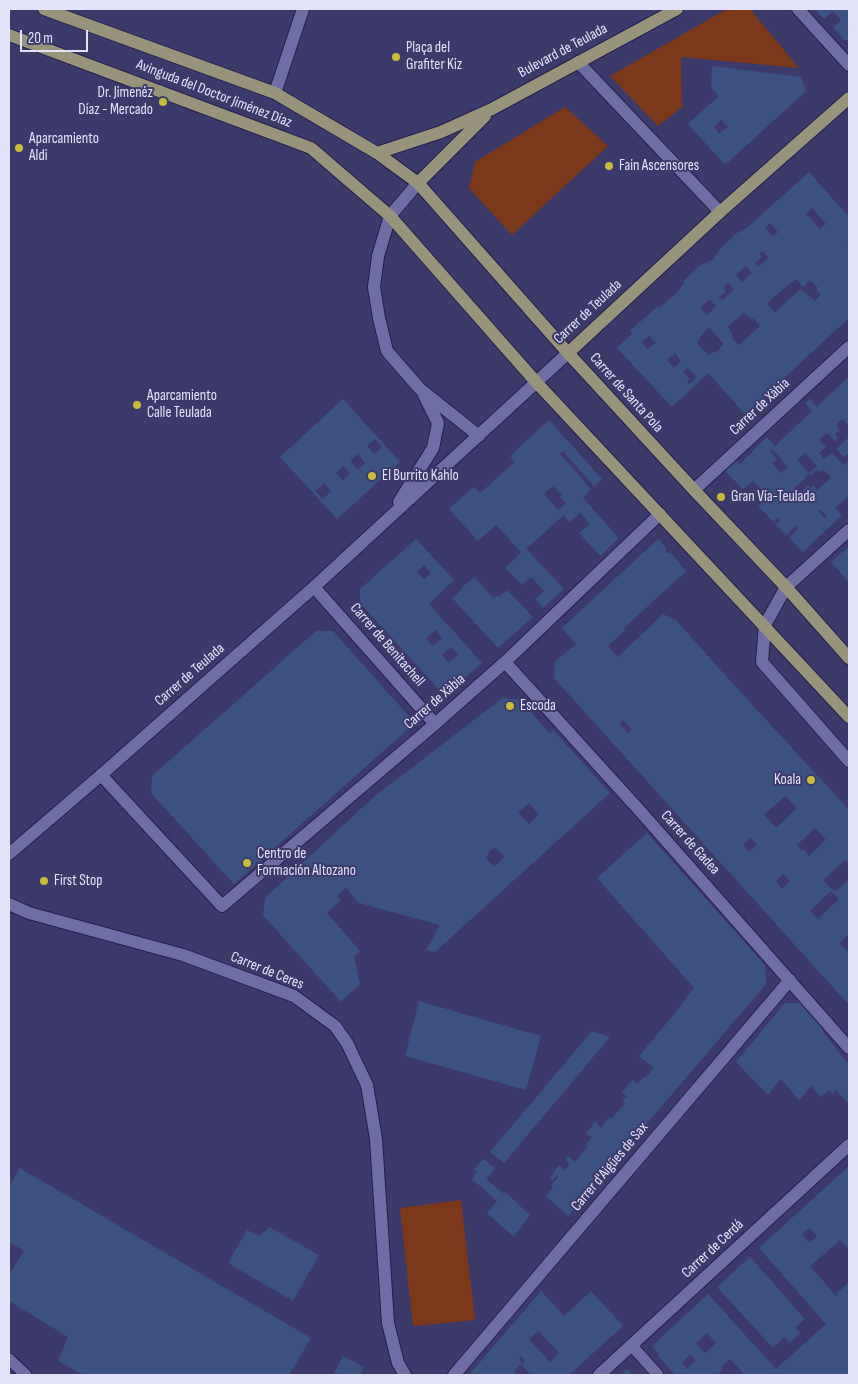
<!DOCTYPE html>
<meta charset="utf-8">
<style>
body{margin:0}
#map{position:relative;width:858px;height:1384px;overflow:hidden;background:#3c3a6b;font-family:"Sofia Sans Condensed",sans-serif}
canvas{display:block}
.frame{position:absolute;inset:0;border:10px solid #e3e4fc;pointer-events:none}
.scale{position:absolute;left:20px;top:30px;width:68px;height:22px;box-sizing:border-box;border:2px solid #e3e4fc;border-top:0;padding-left:6px;font-size:15px;line-height:18px;white-space:nowrap;color:#e3e4fc;-webkit-text-stroke:4px #3c3a6b;paint-order:stroke}
</style>
<div id="map">
<canvas width="858" height="1384"></canvas>
<div class="frame"></div>
<div class="scale">20 m</div>
</div>
<script>
const ctx = document.querySelector('canvas').getContext('2d');
ctx.lineJoin = 'round';
function fillPath(path, color) { ctx.fillStyle = color; ctx.fill(path, 'evenodd'); }
const shape = rows => new Path2D(rows.map(r => 'M' + r).join(''));
function trace(path, color, width, dash) { ctx.strokeStyle = color; ctx.lineWidth = width; ctx.lineCap = dash ? 'butt' : 'round'; ctx.setLineDash(dash || []); ctx.stroke(path); }
function label(font, color, halo, rows, align = 'center') {
  ctx.font = font + ' "Sofia Sans Condensed",sans-serif'; ctx.lineWidth = 4; ctx.setLineDash([]); ctx.textBaseline = 'middle'; ctx.strokeStyle = halo; ctx.fillStyle = color; for (const [text, x, y, turn = 0] of rows) {
    ctx.save(); ctx.translate(x, y); ctx.rotate((+turn || 0) * Math.PI / 180); ctx.textAlign = isNaN(turn) ? turn : align; if (halo) ctx.strokeText(text, 0, 0); ctx.fillText(text, 0, 0); ctx.restore();
  }
}
fillPath(shape([
 [727,9,750,9,799,68,681,57,682,107,658,126,610,76],
 [565,107,608,146,512,235,469,188,475,162],
 [461,1200,475,1320,413,1326,400,1208]
]), '#7c391a');
fillPath(shape([
 [815,9,849,9,849,40,844,40,833,27,841,20,833,11,824,19],
 [712,66,801,77,806,91,725,165,688,124,719,96,711,87],
 [721,120,728,127,719,134,714,127],
 [809,172,849,217,849,244,847,246,849,249,849,318,745,414,708,373,672,407,617,348,632,334,630,331,658,306,660,308,677,292,685,282,683,281,701,265,714,259,720,249,737,233,748,227],
 [812,208,826,224,820,229,806,214],
 [770,223,778,232,773,237,765,228],
 [763,251,769,258,758,267,755,263,762,257,759,254],
 [746,266,752,273,742,282,736,275],
 [796,279,803,287,810,280,818,288,816,290,821,295,815,301,801,289,775,312,768,305,769,304,768,302],
 [728,283,734,290,722,300,719,297,726,291,723,288],
 [710,299,716,306,707,315,700,308],
 [743,313,752,319,753,318,760,326,739,345,731,338,733,336,728,327],
 [709,328,724,344,717,351,708,355,697,343,702,334],
 [649,336,656,343,648,349,641,342],
 [675,353,681,361,674,368,667,360],
 [688,368,697,377,689,384,687,381,690,379,683,372],
 [848,377,849,378,849,426,842,419,836,425,840,430,835,434,838,438,835,441,827,433,819,440,826,447,819,453,824,459,832,453,844,465,849,460,849,495,835,508,842,515,803,552,789,538,798,529,796,526,786,535,776,525,781,520,778,517,774,522,758,506,768,497,753,481,743,489,725,471,737,461,740,464,767,437,775,446,812,411,805,403,810,399,817,407],
 [772,449,788,467,781,473,772,463,777,459,770,451],
 [805,453,817,466,809,473,797,460],
 [818,469,820,472,823,469,831,478,817,490,813,485,811,488,808,485,799,494,794,488,806,478,805,477,809,473,811,475],
 [807,492,816,501,812,504,802,495],
 [820,509,827,516,825,518,818,511],
 [343,399,400,462,337,519,280,457],
 [375,439,382,447,374,454,367,446],
 [358,454,365,463,358,470,350,461],
 [343,466,350,474,343,480,336,473],
 [324,483,331,491,323,499,315,491],
 [549,420,602,479,594,486,563,451,560,454,591,489,583,498,619,538,600,556,579,533,590,524,580,513,569,522,564,515,526,549,564,589,543,608,535,599,544,591,531,577,522,585,505,568,521,553,501,530,496,525,478,541,449,509,474,487,480,493,515,462,510,456],
 [553,486,562,495,560,497,566,503,558,510,544,494],
 [849,437,849,456,847,454,844,457,836,449],
 [416,539,454,580,429,604,482,663,445,696,360,603,360,589],
 [424,565,431,573,424,580,417,572],
 [436,630,442,638,433,646,426,638],
 [451,647,458,655,449,663,442,655],
 [658,539,667,549,665,550,668,554,670,552,686,571,624,628,625,630,608,646,618,657,663,614,676,620,724,674,849,810,849,865,845,860,823,880,835,892,849,879,849,934,839,943,847,951,849,949,849,1005,554,678,555,661,576,644,562,628],
 [623,720,632,730,628,733,619,723],
 [785,796,797,808,776,828,764,815],
 [815,828,826,840,809,856,804,850,802,851,797,845],
 [751,838,757,845,749,852,743,845],
 [783,874,790,881,782,889,776,881],
 [831,891,839,899,818,919,810,911],
 [849,546,849,582,831,562],
 [474,577,494,599,498,595,499,597,507,590,533,617,498,648,452,598,462,589,461,588],
 [316,631,333,631,415,723,234,884,151,793,152,776],
 [503,698,520,700,550,734,553,730,610,793,435,952,426,950,440,925,359,903,346,888,337,896,341,900,327,913,360,951,354,957,360,984,341,1002,263,915,265,898,376,795],
 [529,803,539,814,529,824,518,813],
 [494,847,496,850,497,849,505,857,494,867,486,858,491,849,492,850],
 [647,833,765,965,766,984,568,1216,546,1196,553,1187,551,1185,559,1176,557,1175,553,1180,550,1177,554,1173,553,1172,559,1165,565,1170,570,1164,565,1159,568,1156,575,1162,588,1146,586,1144,592,1137,586,1134,595,1122,601,1128,609,1117,611,1119,625,1103,622,1101,627,1097,622,1092,626,1087,632,1080,637,1084,645,1076,646,1077,654,1068,639,1056,681,1006,685,999,694,988,597,878],
 [419,1001,541,1036,526,1090,405,1056],
 [785,1003,800,1003,823,1029,823,1032,849,1065,849,1105,836,1089,833,1093,829,1090,821,1097,811,1086,799,1100,781,1079,768,1095,736,1062],
 [592,1031,610,1037,504,1163,490,1152],
 [483,1159,495,1168,486,1179,504,1194,505,1192,530,1215,514,1237,487,1213,497,1201,472,1179,477,1172,474,1170],
 [849,1166,849,1244,847,1247,840,1240,810,1266,837,1297,838,1296,836,1294,849,1282,849,1375,745,1375,730,1359,721,1367,723,1369,717,1375,675,1375,658,1356,659,1354,652,1346,708,1294,776,1369,826,1324,759,1248],
 [810,1228,817,1236,809,1243,802,1234],
 [707,1333,716,1343,705,1353,696,1343],
 [690,1354,696,1360,687,1369,682,1363],
 [20,1168,311,1338,289,1375,83,1375,58,1361,68,1337,9,1301,9,1275,24,1251,9,1242,9,1187],
 [269,1227,319,1255,293,1301,228,1263,247,1230,260,1236],
 [750,1257,805,1319,795,1328,800,1333,789,1343,785,1337,773,1348,717,1287],
 [541,1291,564,1316,591,1291,623,1326,569,1375,528,1375,530,1374,521,1364,525,1361,521,1356,519,1359,522,1363,514,1371,518,1375,469,1375],
 [539,1331,559,1353,550,1362,529,1339],
 [343,1356,364,1367,360,1375,333,1375],
 [627,1369,632,1375,621,1375]
]), '#3b5281');
const lane = shape([
 [632,1346,658,1375],
 [9,1359,26,1375]
]);
const street = shape([
 [798,9,849,65],
 [578,62,720,212],
 [275,93,303,9],
 [694,490,849,347],
 [849,530,786,587,765,625,762,662,849,761],
 [314,587,435,724],
 [505,662,640,811,849,1048],
 [101,775,222,906,435,724,505,662,660,514],
 [454,1375,790,980],
 [599,1375,849,1145]
]);
const secondary = shape([
 [418,183,390,216,378,256,374,287,379,318,387,351,420,389,479,436],
 [399,502,433,448,438,423,423,393],
 [9,854,101,775,314,587,568,353],
 [9,904,29,913,183,955,294,996,335,1026,347,1043,367,1085,376,1139,388,1323,398,1363,405,1375]
]);
const primary = shape([
 [44,9,275,93,377,153,418,183,568,353,694,490,786,587,849,658],
 [9,35,311,148,390,216,536,382,849,717],
 [377,153,441,132,492,109,677,9],
 [418,183,485,116],
 [568,353,720,212,849,98]
]);
trace(lane, '#241f4e', 13);
trace(street, '#241f4e', 14);
trace(secondary, '#241f4e', 14);
trace(primary, '#241f4e', 14);
trace(lane, '#6f6ea4', 11);
trace(street, '#6f6ea4', 12);
trace(secondary, '#6f6ea4', 12);
trace(primary, '#98947b', 12);
for (const [x, y, r, color] of [
 [396,57,5,"#c7bb3c"],
 [163,102,5,"#c7bb3c"],
 [19,148,5,"#c7bb3c"],
 [609,166,5,"#c7bb3c"],
 [137,405,5,"#c7bb3c"],
 [372,476,5,"#c7bb3c"],
 [721,497,5,"#c7bb3c"],
 [510,706,5,"#c7bb3c"],
 [811,780,5,"#c7bb3c"],
 [247,863,5,"#c7bb3c"],
 [44,881,5,"#c7bb3c"]
]) { const dot = new Path2D(); dot.arc(x, y, r, 0, 2 * Math.PI); ctx.fillStyle = color; ctx.fill(dot); trace(dot, '#3c3a6b', 2); }
label('15px', '#e3e4fc', '#3c3a6b', [
 ["Plaça del",406,48],
 ["Grafiter Kiz",406,65],
 ["Dr. Jimenéz",153,93,"right"],
 ["Díaz - Mercado",153,110,"right"],
 ["Aparcamiento",29,139],
 ["Aldi",29,156],
 ["Fain Ascensores",619,166],
 ["Aparcamiento",147,396],
 ["Calle Teulada",147,413],
 ["El Burrito Kahlo",382,476],
 ["Gran Vía-Teulada",731,497],
 ["Escoda",520,706],
 ["Koala",801,780,"right"],
 ["Centro de",257,854],
 ["Formación Altozano",257,871],
 ["First Stop",54,881]
], 'left');
label('15px', '#e3e4fc', '#3c3a6b', [
 ["Bulevard de Teulada",563,51,-28],
 ["Avinguda del Doctor Jiménez Díaz",214,94,21],
 ["Carrer de Teulada",588,312,-43],
 ["Carrer de Santa Pola",626,393,48],
 ["Carrer de Xàbia",760,407,-43],
 ["Carrer de Benitachell",387,645,49],
 ["Carrer de Teulada",190,675,-41],
 ["Carrer de Xàbia",435,702,-41],
 ["Carrer de Gadea",690,843,48],
 ["Carrer de Ceres",267,971,22],
 ["Carrer d'Aigües de Sax",610,1167,-50],
 ["Carrer de Cerdá",713,1249,-43]
]);
</script>
